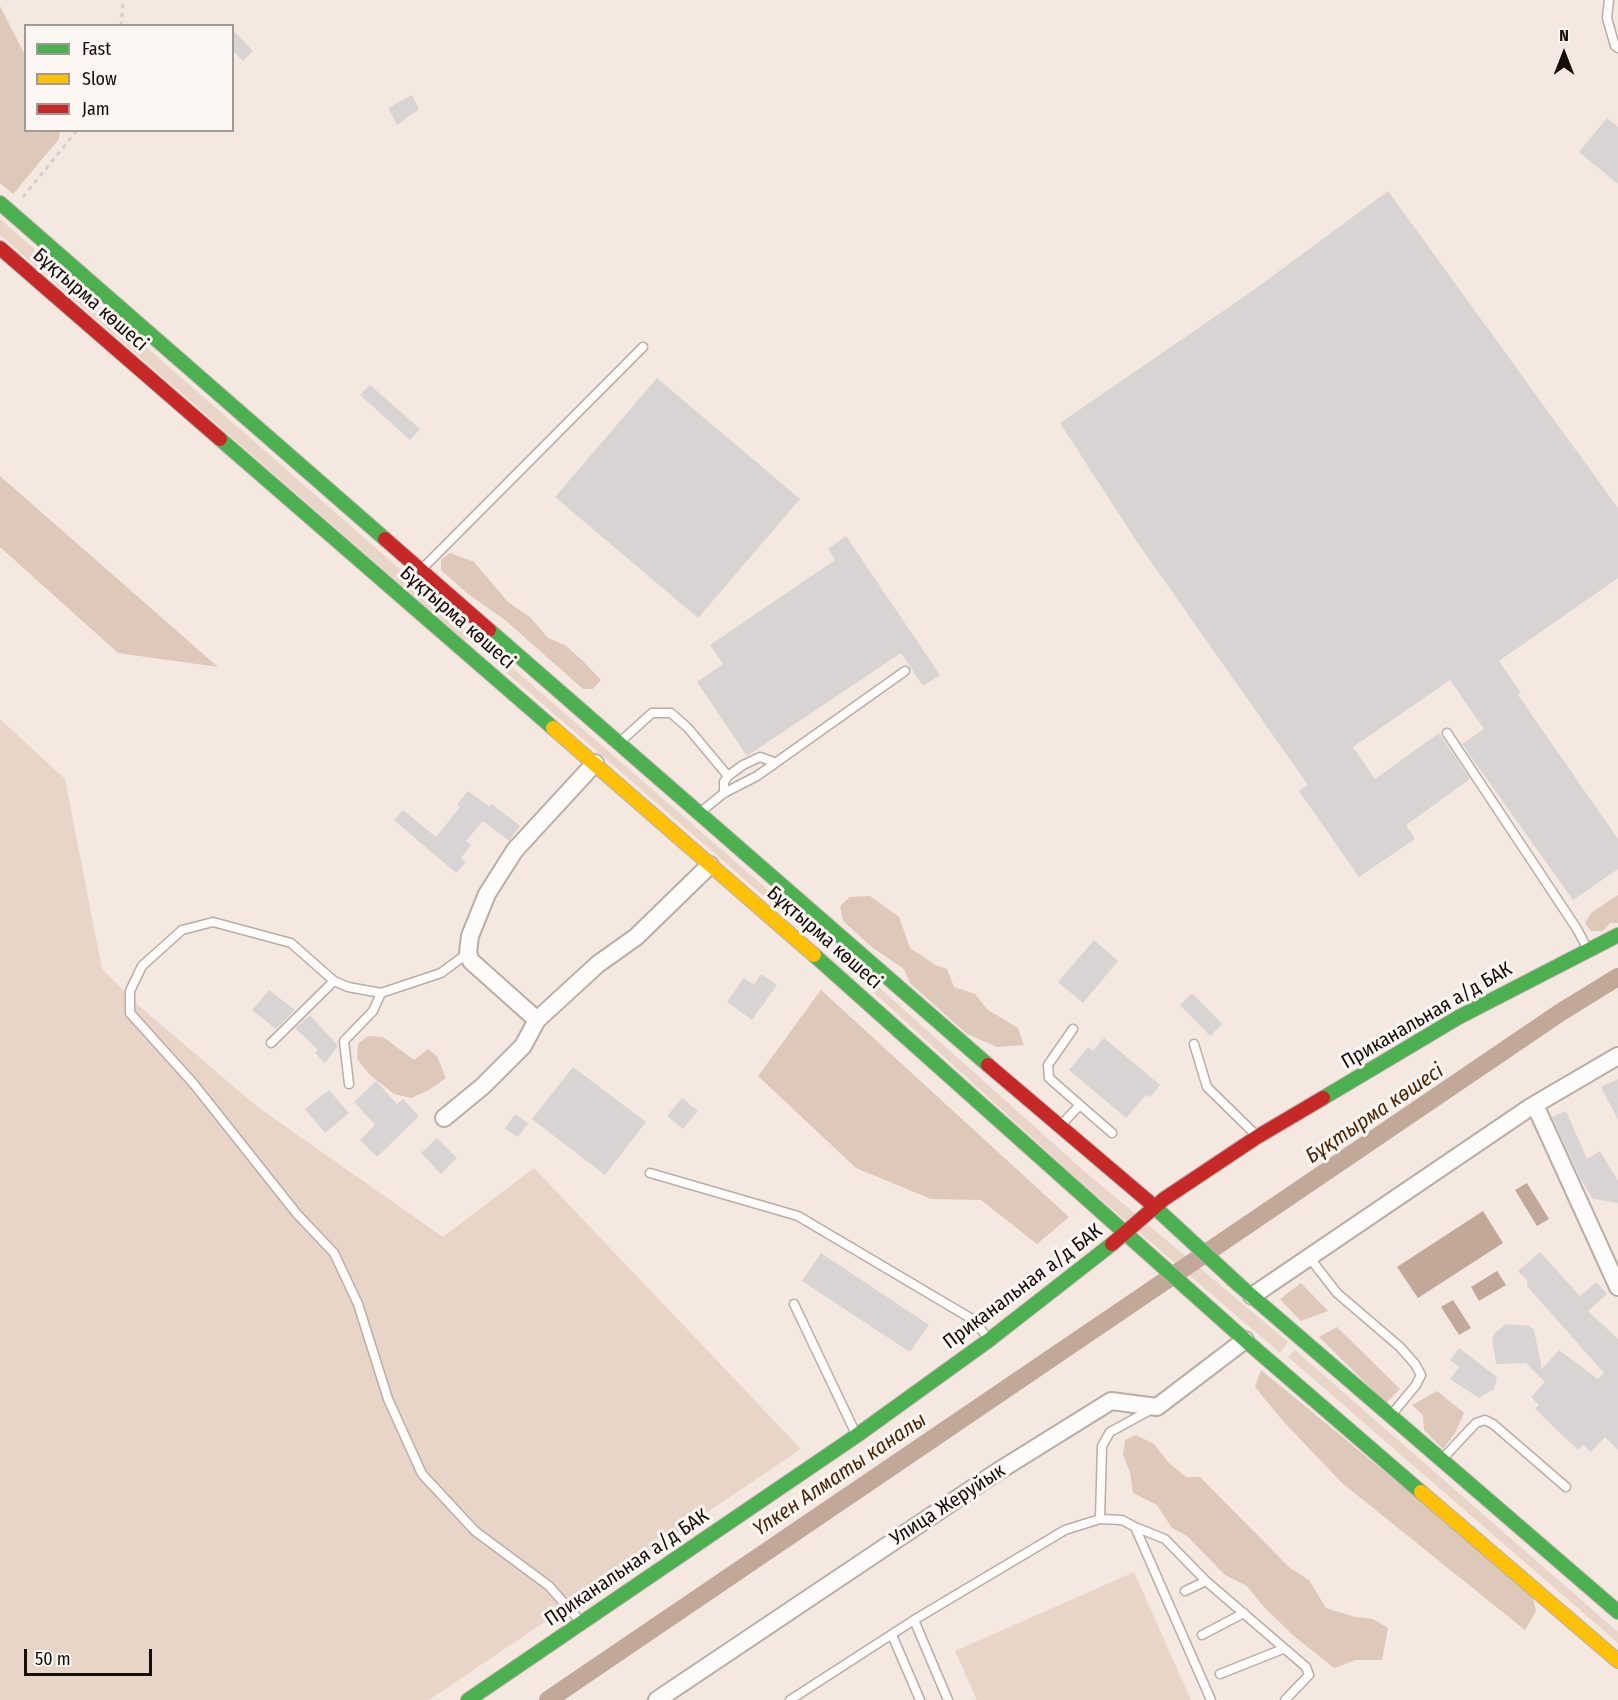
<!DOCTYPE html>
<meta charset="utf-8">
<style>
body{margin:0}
#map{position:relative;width:1618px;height:1700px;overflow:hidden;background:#f4e8e0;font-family:"Fira Sans Condensed",sans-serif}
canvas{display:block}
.legend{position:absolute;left:24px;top:24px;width:210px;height:108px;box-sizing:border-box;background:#fdf7f4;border:2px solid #a19995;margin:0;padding:8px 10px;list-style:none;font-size:18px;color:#160d07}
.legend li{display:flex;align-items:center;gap:12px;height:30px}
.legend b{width:30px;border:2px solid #a19995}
.north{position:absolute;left:1534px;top:24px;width:60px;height:60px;-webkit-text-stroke:4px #fdf7f4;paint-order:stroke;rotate:0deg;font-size:16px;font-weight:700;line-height:24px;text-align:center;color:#160d07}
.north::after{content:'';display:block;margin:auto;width:21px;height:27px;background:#160d07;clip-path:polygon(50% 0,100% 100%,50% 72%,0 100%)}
.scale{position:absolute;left:24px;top:1649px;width:128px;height:27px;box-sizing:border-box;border:3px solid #160d07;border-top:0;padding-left:8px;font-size:18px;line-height:21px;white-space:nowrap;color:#160d07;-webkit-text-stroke:4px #fdf7f4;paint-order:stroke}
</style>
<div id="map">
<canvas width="1618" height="1700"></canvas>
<ul class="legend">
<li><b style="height:8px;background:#4caf50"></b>Fast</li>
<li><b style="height:8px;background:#ffc107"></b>Slow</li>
<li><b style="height:8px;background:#c62828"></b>Jam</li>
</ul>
<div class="north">N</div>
<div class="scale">50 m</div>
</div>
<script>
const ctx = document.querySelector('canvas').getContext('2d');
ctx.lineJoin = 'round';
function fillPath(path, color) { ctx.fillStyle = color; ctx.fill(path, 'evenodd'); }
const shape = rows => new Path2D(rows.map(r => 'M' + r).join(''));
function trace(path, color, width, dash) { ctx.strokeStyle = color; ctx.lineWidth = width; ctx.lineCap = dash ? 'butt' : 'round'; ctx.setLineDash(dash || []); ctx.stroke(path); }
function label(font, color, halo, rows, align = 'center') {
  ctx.font = font + ' "Fira Sans Condensed",sans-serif'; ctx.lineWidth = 6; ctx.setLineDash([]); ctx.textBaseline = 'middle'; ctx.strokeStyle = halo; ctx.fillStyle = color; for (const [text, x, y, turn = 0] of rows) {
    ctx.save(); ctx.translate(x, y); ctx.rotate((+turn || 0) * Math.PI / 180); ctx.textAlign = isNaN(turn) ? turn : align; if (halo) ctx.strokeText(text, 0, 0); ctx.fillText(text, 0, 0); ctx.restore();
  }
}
fillPath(shape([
 [0,219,473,633,472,640,463,639,0,235],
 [493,657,500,657,821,936,822,942,819,944,492,660],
 [0,719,65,779,102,969,139,1006,259,1108,443,1237,534,1168,801,1449,429,1700,0,1700],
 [844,961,853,964,1083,1170,1288,1342,1280,1353,1075,1177,843,964],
 [1295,1350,1618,1632,1618,1643,1288,1357],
 [1134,1572,1191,1700,977,1700,955,1651]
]), '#e9d5c8');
fillPath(shape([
 [0,6,25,55,26,130,60,131,59,139,13,194,0,183],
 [0,476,218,667,118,653,0,547],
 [450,553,474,562,508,602,531,618,548,638,565,645,584,662,601,680,593,689,583,689,505,620,468,594,441,570,441,560],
 [1618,895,1618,923,1610,923,1603,931,1591,931,1585,923,1591,913],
 [870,896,899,917,910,948,937,966,947,969,954,987,975,994,988,1010,1018,1028,1024,1045,997,1047,967,1034,910,983,904,969,873,948,843,921,840,906,850,897],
 [821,990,1069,1217,1037,1244,981,1200,931,1199,856,1168,758,1076],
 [368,1036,383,1037,414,1060,428,1049,437,1056,446,1078,429,1090,411,1098,394,1094,370,1075,357,1059,358,1044],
 [1301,1283,1328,1311,1301,1321,1280,1299],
 [1337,1327,1400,1389,1386,1403,1319,1337],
 [1261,1370,1532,1593,1536,1611,1525,1630,1342,1483,1282,1420,1255,1387],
 [1437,1391,1464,1413,1455,1433,1443,1449,1424,1430,1423,1415,1412,1405],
 [1136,1435,1154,1444,1169,1463,1186,1477,1200,1477,1290,1568,1309,1580,1326,1608,1355,1617,1373,1619,1388,1628,1382,1660,1356,1660,1334,1668,1294,1636,1263,1606,1247,1586,1225,1575,1187,1536,1172,1528,1157,1505,1133,1493,1130,1472,1123,1455,1125,1440]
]), '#dec8b9');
fillPath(shape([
 [1527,1183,1549,1219,1537,1226,1515,1190],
 [1483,1211,1503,1243,1418,1298,1397,1267],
 [1497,1271,1506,1285,1479,1301,1471,1287],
 [1453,1300,1471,1328,1459,1335,1441,1307]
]), '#c1a898');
trace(shape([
 [548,1700,1561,1012,1618,977]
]), '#c1a898', 18);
fillPath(shape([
 [232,29,253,51,243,61,232,50],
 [412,95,419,109,397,125,388,108],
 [1607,118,1618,127,1618,184,1579,152],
 [1388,191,1618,508,1618,578,1499,661,1521,693,1518,695,1618,839,1618,869,1573,900,1462,744,1484,729,1450,680,1353,747,1375,779,1439,733,1470,779,1406,825,1415,839,1359,877,1299,791,1308,785,1137,542,1060,423,1248,294],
 [657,378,800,499,698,618,555,497],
 [370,385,420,429,410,440,360,395],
 [846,536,940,675,923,686,901,653,747,756,697,682,723,664,710,645,835,560,828,549],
 [468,791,490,807,492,804,520,826,509,841,483,821,466,841,471,845,461,858,466,862,456,873,394,820,403,810,436,837,460,807,457,805],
 [1094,940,1118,961,1083,1003,1058,982],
 [761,974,777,985,752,1020,727,1002,744,978,754,985],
 [269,990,295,1010,276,1029,252,1010],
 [1192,993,1222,1024,1210,1036,1180,1005],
 [310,1015,338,1046,325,1063,315,1053,318,1050,295,1028],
 [1104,1038,1160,1085,1150,1097,1146,1095,1126,1118,1069,1070,1088,1047,1093,1051],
 [573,1067,646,1122,605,1175,532,1119],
 [1618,1079,1618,1120,1601,1087],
 [376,1081,397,1104,403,1099,419,1116,377,1157,360,1140,375,1125,354,1102],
 [329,1090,349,1113,325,1133,305,1109],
 [682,1098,698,1111,683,1129,667,1116],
 [1566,1111,1587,1159,1600,1151,1618,1181,1618,1203,1593,1199,1581,1180,1552,1117],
 [515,1114,528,1123,518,1137,505,1129],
 [437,1138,457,1158,441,1174,421,1153],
 [1540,1252,1580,1296,1596,1282,1607,1294,1588,1311,1618,1339,1618,1450,1605,1437,1591,1452,1583,1445,1578,1450,1535,1409,1539,1405,1531,1397,1545,1382,1526,1363,1496,1364,1492,1339,1495,1333,1506,1324,1529,1326,1534,1330,1542,1369,1559,1350,1598,1379,1604,1373,1527,1286,1527,1280,1518,1271],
 [821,1253,929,1325,910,1352,802,1281],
 [1459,1348,1497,1377,1494,1389,1479,1398,1450,1379,1459,1367,1450,1360]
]), '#d9d4d4');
const lane = shape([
 [1609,0,1607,18,1615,46,1618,48],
 [423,568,643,347],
 [1447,733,1577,929,1587,948],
 [621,741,652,713,671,713,688,728,728,776],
 [724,793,724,782,728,776,743,765,760,757,774,762],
 [703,810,724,793,757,776,905,671],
 [468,953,441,973,381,993,348,987,334,981,291,943,213,922,182,930,142,966,130,991,130,1013,193,1083,297,1214,334,1253,358,1304,388,1399,422,1474,475,1531,549,1586,580,1621],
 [1073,1029,1048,1065,1049,1078,1112,1133],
 [271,1043,334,981],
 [1194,1044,1207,1087,1257,1136],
 [349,1084,344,1041,373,1011,381,993],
 [1061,1125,1079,1106],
 [650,1173,798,1216,972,1319,989,1339],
 [1309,1257,1337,1293,1400,1347,1415,1364,1421,1375,1416,1385,1392,1414],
 [794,1304,855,1432],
 [1445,1456,1476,1423,1485,1420,1493,1424,1566,1487],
 [1100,1519,1102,1446,1110,1432,1154,1408],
 [1135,1527,1165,1539,1206,1581,1306,1667,1309,1675,1285,1700],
 [1185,1591,1206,1581],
 [914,1620,948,1700],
 [892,1635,920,1700],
 [1202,1635,1244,1613],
 [1220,1674,1283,1649],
 [790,1700,914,1620,1065,1530,1100,1519,1122,1520,1135,1527,1211,1700]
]);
const street = shape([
 [537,1020,598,964,636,937,710,865],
 [1535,1105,1618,1287],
 [444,1118,483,1086,523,1046,537,1020,471,961,468,953,470,936,487,894,515,850,595,763],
 [1252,1296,1529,1108,1618,1056],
 [657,1700,997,1472,1111,1401,1157,1407,1245,1340]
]);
const fast = shape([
 [0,203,385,539],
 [220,439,553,728],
 [489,630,988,1065],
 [814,955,1245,1340,1421,1492],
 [1323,1098,1459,1017,1618,935],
 [1148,1201,1239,1285,1618,1612],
 [468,1700,856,1436,989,1340,1112,1244]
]);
const slow = shape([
 [553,728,814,955],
 [1421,1492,1618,1661]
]);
const jam = shape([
 [0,248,220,439],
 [385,539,489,630],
 [988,1065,1148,1201],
 [1112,1244,1164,1199,1257,1137,1323,1098]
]);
trace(lane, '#b8aea7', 11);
trace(street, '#b8aea7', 20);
trace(fast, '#b8aea7', 16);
trace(slow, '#b8aea7', 16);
trace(jam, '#b8aea7', 16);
trace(shape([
 [121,26,123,0],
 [23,197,77,130]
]), '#d4d0cd', 3, [4.5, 4.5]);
trace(lane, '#fdfcfa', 8);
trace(street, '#fdfcfa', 16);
trace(fast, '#4caf50', 14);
trace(slow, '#ffc107', 14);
trace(jam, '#c62828', 14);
label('20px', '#160d07', '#fdf7f4', [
 ["Бұқтырма көшесі",90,300,41],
 ["Бұқтырма көшесі",457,618,41],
 ["Бұқтырма көшесі",824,938,41],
 ["Приканальная а/д БАК",1427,1016,-30],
 ["Приканальная а/д БАК",1023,1287,-37],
 ["Улица Жеруйык",948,1505,-33],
 ["Приканальная а/д БАК",627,1568,-34]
]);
label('italic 21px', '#4f2603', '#fdf7f4', [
 ["Бұқтырма көшесі",1375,1114,-34],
 ["Үлкен Алматы каналы",840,1475,-34]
]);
</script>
